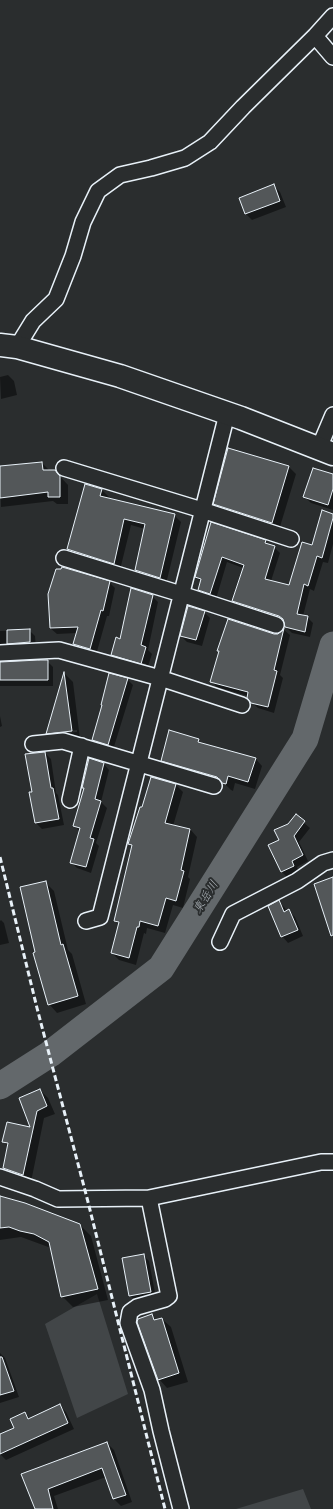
<!DOCTYPE html>
<meta charset="utf-8">
<style>
body{margin:0}
canvas{display:block;background:#2a2d2e}
</style>
<canvas width="333" height="1509"></canvas>
<script>
const ctx = document.querySelector('canvas').getContext('2d');
ctx.lineJoin = 'round';
function fillPath(path, color) { ctx.fillStyle = color; ctx.fill(path, 'evenodd'); }
const shape = rows => new Path2D(rows.map(r => 'M' + r).join(''));
function trace(path, color, width, dash) { ctx.strokeStyle = color; ctx.lineWidth = width; ctx.lineCap = dash ? 'butt' : 'round'; ctx.setLineDash(dash || []); ctx.stroke(path); }
function label(font, color, halo, rows, align = 'center') {
  ctx.font = font + ' Delius,"Klee One",sans-serif'; ctx.lineWidth = 4; ctx.setLineDash([]); ctx.textBaseline = 'middle'; ctx.strokeStyle = halo; ctx.fillStyle = color; for (const [text, x, y, turn = 0] of rows) {
    ctx.save(); ctx.translate(x, y); ctx.rotate((+turn || 0) * Math.PI / 180); ctx.textAlign = isNaN(turn) ? turn : align; if (halo) ctx.strokeText(text, 0, 0); ctx.fillText(text, 0, 0); ctx.restore();
  }
}
fillPath(shape([
 [97,1294,128,1394,77,1418,45,1324],
 [303,1489,311,1509,236,1509]
]), '#424648');
fillPath(shape([
 [274,186,280,192,286,207,252,220,246,214,240,198],
 [8,375,14,381,17,395,1,399,0,377],
 [42,463,50,471,55,471,68,485,68,504,57,504,53,501,1,507,0,467],
 [289,467,296,474,279,530,222,511,215,504],
 [333,476,333,510,311,503,305,497],
 [102,490,109,497,108,499,174,515,181,522,166,584,143,577,136,570,145,529,131,525,120,570,75,556,68,549],
 [333,515,333,544,328,563,323,562,314,591,310,589,303,616,307,617,313,623,310,637,292,633,286,627,284,622,239,607,233,601,243,568,227,562,216,599,205,596,199,590,202,582,196,577,212,524,265,541,269,545,274,547,280,553,271,581,289,586],
 [109,582,115,588,109,616,107,616,96,655,80,650,74,644,77,633,57,634,50,628],
 [152,596,158,602,148,650,152,654,147,669,118,661,112,655,121,640],
 [118,656,146,664,146,666,118,658],
 [204,612,210,618,202,646,187,642,181,636],
 [29,630,35,636,36,648,0,653,0,631],
 [284,630,290,635,280,675,283,678,274,713,258,708,251,702,248,696,217,687,211,681,273,635,279,635],
 [47,661,53,667,53,686,0,686,0,663],
 [65,674,73,682,80,739,56,742,47,733],
 [77,730,77,732,57,734,57,732],
 [127,679,133,685,113,750,99,746,93,740,103,706],
 [0,716,2,726,0,727],
 [198,740,203,745,255,758,262,766,255,789,235,783,233,791,231,790,225,784,169,768,162,760],
 [45,753,51,759,56,793,58,795,64,825,42,829,36,823,30,793,33,793],
 [103,763,109,770,101,802,107,808,96,843,99,846,91,873,77,868,71,862,80,832,74,825,84,789,83,788],
 [176,785,183,792,173,826,190,829,197,837,188,877,190,879,183,908,173,905,165,933,147,928,146,934,144,933,136,965,119,960,112,953,119,925,116,921,133,847,129,844],
 [296,816,310,828,299,842,308,861,297,867,299,872,287,877,282,872,280,841,289,825],
 [45,882,54,891,68,950,72,954,86,1004,57,1013,49,1004,36,953],
 [279,902,285,908,287,912,289,911,295,917,303,936,288,943,282,936],
 [1,920,4,923,9,943,0,945,0,921],
 [40,1090,48,1098,55,1114,44,1118,31,1182,12,1176,4,1168,8,1146,4,1142,32,1128],
 [0,1197,80,1225,91,1236,108,1300,73,1307,62,1296,51,1248,21,1237,0,1240],
 [143,1255,149,1261,156,1298,136,1301,130,1295],
 [152,1316,156,1320,162,1319,171,1327,188,1382,167,1388,159,1379],
 [0,1353,5,1358,19,1397,0,1403],
 [60,1406,66,1412,74,1429,6,1460,0,1454,0,1435,15,1428,25,1413,30,1419],
 [107,1443,114,1450,132,1502,121,1506,114,1499,106,1477,54,1496,58,1509,34,1509,33,1504,34,1504,23,1474]
]), '#0007');
trace(shape([
 [0,1086,50,1054,161,968,305,739,333,645]
]), '#63686b', 27);
const building = shape([
 [274,184,280,201,245,214,239,198,274,184],
 [228,448,289,466,272,523,213,504,228,448],
 [42,462,43,470,55,470,60,476,60,497,48,497,48,492,0,498,0,466,42,462],
 [313,468,333,474,333,489,328,505,303,497,313,468],
 [85,484,102,489,100,496,175,514,160,578,135,570,145,524,124,519,114,564,67,549,85,484],
 [322,510,333,514,333,518,322,558,317,556,308,586,304,584,297,614,308,616,305,632,285,627,283,619,279,616,232,601,244,565,222,557,210,594,198,590,201,579,195,577,211,522,266,540,265,543,275,546,265,579,289,585,302,542,312,545,322,510],
 [62,567,110,581,103,611,101,610,90,649,73,644,78,627,50,628,48,594,56,569,61,569,62,567],
 [131,588,153,595,141,645,146,647,141,664,111,655,116,637,120,639,131,588],
 [188,606,205,611,196,640,180,636,188,606],
 [228,619,274,634,278,634,284,628,274,670,277,671,268,707,251,703,247,698,248,692,210,682,219,651,217,651,228,619],
 [30,629,30,642,7,644,7,630,30,629],
 [39,660,48,660,48,680,0,680,0,662,39,660],
 [64,672,72,731,46,734,64,672],
 [109,673,128,678,108,745,92,740,102,705,101,705,109,673],
 [169,730,199,739,198,742,256,758,248,782,228,776,226,784,222,783,217,777,161,761,169,730],
 [45,752,51,788,53,788,59,819,35,823,29,792,32,792,25,754,45,752],
 [89,758,104,763,95,799,101,801,90,838,94,839,86,867,70,863,80,828,73,826,84,788,82,788,89,758],
 [151,777,176,784,165,823,190,829,181,870,184,871,176,901,166,898,158,926,140,921,139,927,137,927,129,958,111,953,119,922,114,921,132,845,128,844,140,807,142,807,151,777],
 [296,814,305,821,294,836,303,855,292,861,294,866,281,872,268,845,279,840,274,830,288,824,296,814],
 [333,877,333,935,331,936,314,884,333,877],
 [46,881,61,945,63,944,78,996,48,1005,33,953,35,952,20,887,46,881],
 [279,900,284,912,289,909,298,930,281,937,268,906,279,900],
 [40,1089,47,1106,37,1111,23,1175,3,1168,8,1143,2,1142,7,1122,30,1127,19,1098,40,1089],
 [0,1196,25,1203,80,1224,98,1289,61,1297,49,1242,34,1234,20,1231,9,1227,0,1228,0,1196],
 [144,1254,151,1292,129,1296,122,1258,144,1254],
 [152,1314,154,1320,162,1318,179,1373,158,1380,137,1322,138,1319,152,1314],
 [0,1357,2,1357,14,1391,0,1395,0,1357],
 [60,1404,68,1423,0,1454,0,1434,14,1428,10,1419,25,1412,28,1419,60,1404],
 [107,1442,126,1495,113,1499,102,1468,48,1489,53,1509,35,1509,21,1474,107,1442]
]);
fillPath(building, '#535759');
trace(building, '#e8f1f8', 1);
const street = shape([
 [315,36,333,57],
 [17,347,33,321,56,299,73,256,83,222,98,191,120,175,151,168,185,158,210,142,243,107,315,36,333,16],
 [319,448,333,415],
 [64,468,202,510,291,539],
 [64,558,181,594,276,625],
 [0,653,59,650,160,678,242,705],
 [33,744,63,741,214,786],
 [70,800,82,746],
 [86,921,100,917,227,414],
 [220,942,233,914,297,881,323,863,333,860],
 [0,1177,35,1189,58,1199,149,1198,321,1162,333,1162],
 [149,1198,169,1296,165,1299,137,1307,130,1312,128,1323,152,1390,161,1431,181,1509]
]);
const secondary = shape([
 [0,345,17,347,120,376,241,418,333,454]
]);
trace(street, '#e8f1f8', 18);
trace(secondary, '#e8f1f8', 25);
trace(street, '#2a2d2e', 15);
trace(secondary, '#2a2d2e', 22);
trace(shape([
 [0,857,37,1008,87,1198,165,1509]
]), '#e8f1f8', 3, [6, 3]);
label('italic 12px', '#acb3b9', '#2a2d2e', [
 ["東岳川",206,897,-58]
]);
</script>
